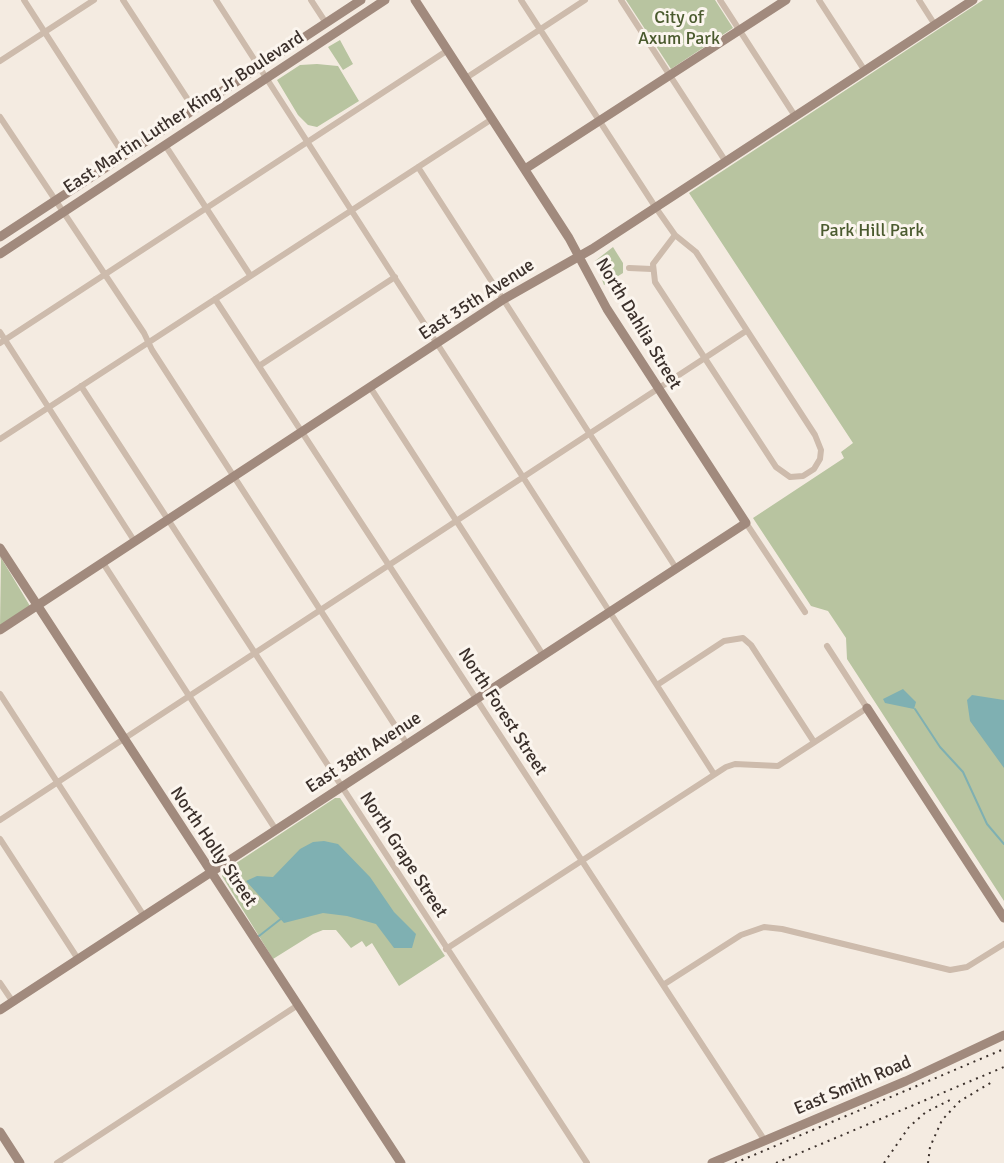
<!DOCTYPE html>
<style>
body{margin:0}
canvas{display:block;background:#f4ebe1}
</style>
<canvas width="1004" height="1163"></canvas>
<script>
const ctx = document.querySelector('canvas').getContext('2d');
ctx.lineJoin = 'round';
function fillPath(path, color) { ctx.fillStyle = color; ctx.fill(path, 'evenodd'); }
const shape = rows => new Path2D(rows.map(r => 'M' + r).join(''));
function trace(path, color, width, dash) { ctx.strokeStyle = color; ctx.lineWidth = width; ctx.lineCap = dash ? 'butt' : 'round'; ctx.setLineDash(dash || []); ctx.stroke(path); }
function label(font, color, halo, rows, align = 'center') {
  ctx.font = font + ' Signika,sans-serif'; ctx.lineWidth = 6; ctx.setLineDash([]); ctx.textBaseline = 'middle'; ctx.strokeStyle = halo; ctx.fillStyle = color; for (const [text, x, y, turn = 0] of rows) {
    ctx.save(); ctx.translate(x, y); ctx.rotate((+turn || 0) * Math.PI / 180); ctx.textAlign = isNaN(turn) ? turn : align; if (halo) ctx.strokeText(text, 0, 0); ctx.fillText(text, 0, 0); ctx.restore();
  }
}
fillPath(shape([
 [626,0,715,0,733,28,671,69],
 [983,0,1004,0,1004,901,847,659,846,638,828,611,811,606,753,518,844,458,841,452,853,443,689,193],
 [340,40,353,64,343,70,328,47],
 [317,64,338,66,359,101,317,127,308,125,298,115,277,80,300,65],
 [613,247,623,263,623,273,604,285,595,261],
 [0,556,30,606,0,626,1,560],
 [335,798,340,798,445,956,399,986,372,943,366,947,362,941,351,948,336,930,323,930,313,934,273,959,222,876,224,871]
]), '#b8c4a0');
fillPath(shape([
 [903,689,916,702,914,709,885,703,883,699],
 [972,695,1004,700,1004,768,970,721,967,700],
 [324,841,338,844,370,877,394,912,416,934,412,948,394,948,376,924,347,916,323,913,284,923,246,881,257,876,273,877,300,849,313,842]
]), '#7fb0b2');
trace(shape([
 [915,709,940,747,963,772,987,824,1004,844],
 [259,936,282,918]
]), '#7fb0b2', 2);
trace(shape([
 [24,0,124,155],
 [123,0,194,109],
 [216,0,714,774],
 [311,0,326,23],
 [521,0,656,208,675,235,696,252,815,435,821,450,820,459,814,469,803,476,790,477,776,467,655,282,653,264,675,235],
 [621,0,726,162],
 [720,0,795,116],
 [819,0,865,71],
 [919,0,935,25],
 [0,61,94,0],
 [466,78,585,0],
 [0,117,144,333,152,350,407,744],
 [165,145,250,275],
 [418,167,676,568],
 [629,268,652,269],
 [215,299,765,1141],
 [0,332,135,542],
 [0,343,448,50],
 [259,366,395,277],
 [81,386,587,1163],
 [370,387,543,655],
 [0,439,492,119],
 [746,523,805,612],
 [103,563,276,830],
 [657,685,724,641,743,638,751,645,814,742],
 [0,694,144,916],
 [0,820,746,331],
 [0,839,78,959],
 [446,949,726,767,735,764,778,766,867,708,827,646],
 [0,983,13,1002],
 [663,985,741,935,764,927,782,929,950,970,967,967,1004,944],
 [57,1163,298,1005]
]), '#cdbbac', 6);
trace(shape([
 [525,169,786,0],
 [0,237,361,0],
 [0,254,385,0],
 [0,548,401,1163],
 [0,630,504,299,592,249,973,0],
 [867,708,1004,918],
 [0,1010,746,523,607,309,569,238,415,0],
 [0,1132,20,1163],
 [712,1163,906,1081,1004,1035]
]), '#a18a7d', 9);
trace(shape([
 [735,1163,1004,1049],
 [776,1163,1004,1067],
 [884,1163,909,1127,926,1112,950,1100],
 [928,1163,930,1147,942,1120,960,1101,992,1082]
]), '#3b302b', 2, [2, 5]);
label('18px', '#4a5a2e', '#fbf5ee', [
 ["City of",679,18],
 ["Axum Park",679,39],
 ["Park Hill Park",872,231]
]);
label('18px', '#3b302b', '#fbf5ee', [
 ["East Martin Luther King Jr Boulevard",184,113,-33],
 ["East 35th Avenue",477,300,-33],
 ["North Dahlia Street",638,324,59],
 ["North Forest Street",502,712,57],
 ["East 38th Avenue",364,753,-33],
 ["North Holly Street",213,847,56],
 ["North Grape Street",403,855,57],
 ["East Smith Road",853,1086,-23]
]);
</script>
